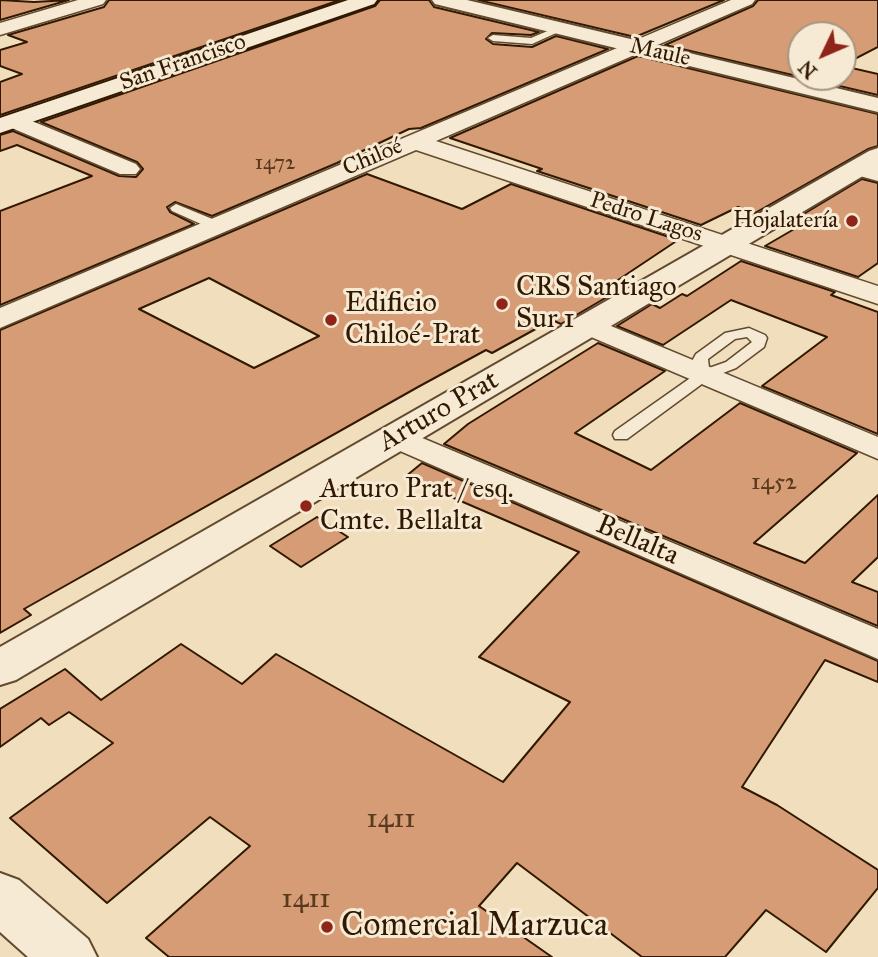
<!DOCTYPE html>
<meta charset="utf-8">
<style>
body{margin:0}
#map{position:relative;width:878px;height:957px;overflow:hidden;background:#f1debd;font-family:"IM FELL Great Primer",serif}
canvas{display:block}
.north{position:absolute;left:787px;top:21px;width:70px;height:70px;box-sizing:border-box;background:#f6ead4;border:2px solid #a79680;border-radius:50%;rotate:226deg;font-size:19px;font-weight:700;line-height:28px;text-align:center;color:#311901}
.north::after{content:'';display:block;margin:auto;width:24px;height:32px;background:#8f2418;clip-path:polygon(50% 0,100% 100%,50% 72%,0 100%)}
</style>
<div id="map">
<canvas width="878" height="957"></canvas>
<div class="north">N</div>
</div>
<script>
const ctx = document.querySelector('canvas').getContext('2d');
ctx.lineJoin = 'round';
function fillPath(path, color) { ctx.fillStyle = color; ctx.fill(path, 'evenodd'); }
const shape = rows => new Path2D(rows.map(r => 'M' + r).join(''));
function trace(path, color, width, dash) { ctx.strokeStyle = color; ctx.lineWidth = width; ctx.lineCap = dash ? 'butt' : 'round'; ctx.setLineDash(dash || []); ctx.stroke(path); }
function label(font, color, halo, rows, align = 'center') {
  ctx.font = font + ' "IM FELL Great Primer",serif'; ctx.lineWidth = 6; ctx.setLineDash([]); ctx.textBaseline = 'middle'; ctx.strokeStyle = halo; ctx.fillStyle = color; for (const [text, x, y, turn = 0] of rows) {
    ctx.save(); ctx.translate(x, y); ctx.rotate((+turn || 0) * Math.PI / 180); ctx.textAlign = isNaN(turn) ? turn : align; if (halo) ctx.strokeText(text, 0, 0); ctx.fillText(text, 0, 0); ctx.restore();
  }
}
const building = shape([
 [0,0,34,2,69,0,0,20,0,0],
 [109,0,340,0,0,115,0,82,22,74,0,66,0,50,27,42,8,35,104,7,109,0],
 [380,0,429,0,434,7,539,32,531,35,492,33,486,39,493,44,532,47,556,36,608,49,421,128,409,129,337,163,212,216,175,202,167,207,170,212,194,224,0,305,0,211,92,176,17,145,0,151,0,135,13,131,119,176,136,177,143,169,137,162,41,122,375,6,380,0],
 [478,0,724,0,635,37,478,0],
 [758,0,878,0,878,47,843,65,843,35,801,35,801,77,665,45,753,6,758,0],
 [638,56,878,114,878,146,868,149,755,213,738,207,701,225,537,171,542,169,450,138,638,56],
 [843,66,878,74,878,95,801,77,843,77,843,66],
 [367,174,462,209,511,184,678,240,609,286,619,290,561,324,552,320,492,353,486,350,418,387,24,609,31,615,0,633,0,330,367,174],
 [209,278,319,336,254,368,139,309,209,278],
 [862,179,878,183,878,263,858,277,765,246,796,228,787,224,862,179],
 [741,261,835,292,831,295,878,312,878,434,762,386,827,337,731,300,663,345,617,326,652,304,660,308,682,294,687,296,741,261],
 [598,343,665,371,575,433,651,470,740,403,857,453,754,543,805,563,878,495,878,557,852,582,878,592,878,626,444,444,468,424,598,343],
 [422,463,878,661,878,682,825,660,742,787,777,805,878,870,878,888,826,952,766,910,725,957,642,957,517,863,479,906,552,957,169,957,146,938,250,846,210,817,107,903,10,818,113,743,69,712,49,725,41,718,0,747,0,709,65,669,101,700,181,644,242,684,276,654,503,782,570,702,479,657,579,552,405,477,422,463],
 [317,517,348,537,301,567,270,546,317,517]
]);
fillPath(building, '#d59c76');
trace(building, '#311901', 2);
const service = shape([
 [557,27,565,29,532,44,493,41,488,38,493,35,531,38,557,27],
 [176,204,222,223,223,226,222,229,212,229,172,211,170,208,176,204],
 [749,328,765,335,767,338,764,347,736,368,710,378,627,439,615,439,613,435,615,431,696,374,691,363,696,354,725,333,749,328],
 [747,337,752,342,726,362,709,368,708,359,735,339,747,337]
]);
const minor = shape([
 [78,0,106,0,103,4,0,35,0,23,78,0],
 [731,0,755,0,752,4,436,141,878,286,878,304,416,150,0,328,0,308,731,0],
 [15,114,136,164,140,169,136,174,120,174,7,126,4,121,7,116,15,114],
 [857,161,878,166,878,181,849,173,845,168,849,163,857,161],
 [587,316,878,437,878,459,577,331,572,325,577,319,587,316],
 [396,427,878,629,878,659,384,444,379,437,384,430,396,427]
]);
const tertiary = shape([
 [432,0,467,0,878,98,878,112,435,4,432,0],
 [878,148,878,167,16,680,0,685,0,647,869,151,878,148],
 [0,873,19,880,88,939,97,957,28,957,0,932,0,873]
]);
const secondary = shape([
 [348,0,377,0,374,4,0,133,0,118,348,0]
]);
trace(service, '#614a30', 3);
trace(minor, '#614a30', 3);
trace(tertiary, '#614a30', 4);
trace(secondary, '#311901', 4);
fillPath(service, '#f6ead4');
fillPath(minor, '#f6ead4');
fillPath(tertiary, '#f6ead4');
fillPath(secondary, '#f6ead4');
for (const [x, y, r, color] of [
 [852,221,7,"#8f2418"],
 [502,304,7,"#8f2418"],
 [331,320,7,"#8f2418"],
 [306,506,7,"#8f2418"],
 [327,927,7,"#8f2418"]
]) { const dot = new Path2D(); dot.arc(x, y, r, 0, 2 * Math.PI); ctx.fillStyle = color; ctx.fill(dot); trace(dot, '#f6ead4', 2.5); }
label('21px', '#5a3a1e', null, [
 ["1472",275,164]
]);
label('23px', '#311901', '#f6ead4', [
 ["Maule",660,53,13],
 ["San Francisco",183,63,-19],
 ["Chiloé",373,158,-23],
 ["Pedro Lagos",646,218,18]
]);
label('23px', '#311901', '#f6ead4', [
 ["Hojalatería",838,221]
], 'right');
label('24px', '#5a3a1e', null, [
 ["1452",774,483]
]);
label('28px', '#311901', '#f6ead4', [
 ["CRS Santiago",516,288],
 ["Sur 1",516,320],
 ["Edificio",345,304],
 ["Chiloé-Prat",345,336],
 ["Arturo Prat / esq.",320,490],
 ["Cmte. Bellalta",320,522]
], 'left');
label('28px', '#311901', '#f6ead4', [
 ["Arturo Prat",439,412,-30],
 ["Bellalta",637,541,23]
]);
label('28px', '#5a3a1e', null, [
 ["1411",391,820],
 ["1411",306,900]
]);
label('33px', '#311901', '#f6ead4', [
 ["Comercial Marzuca",341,927]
], 'left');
</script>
